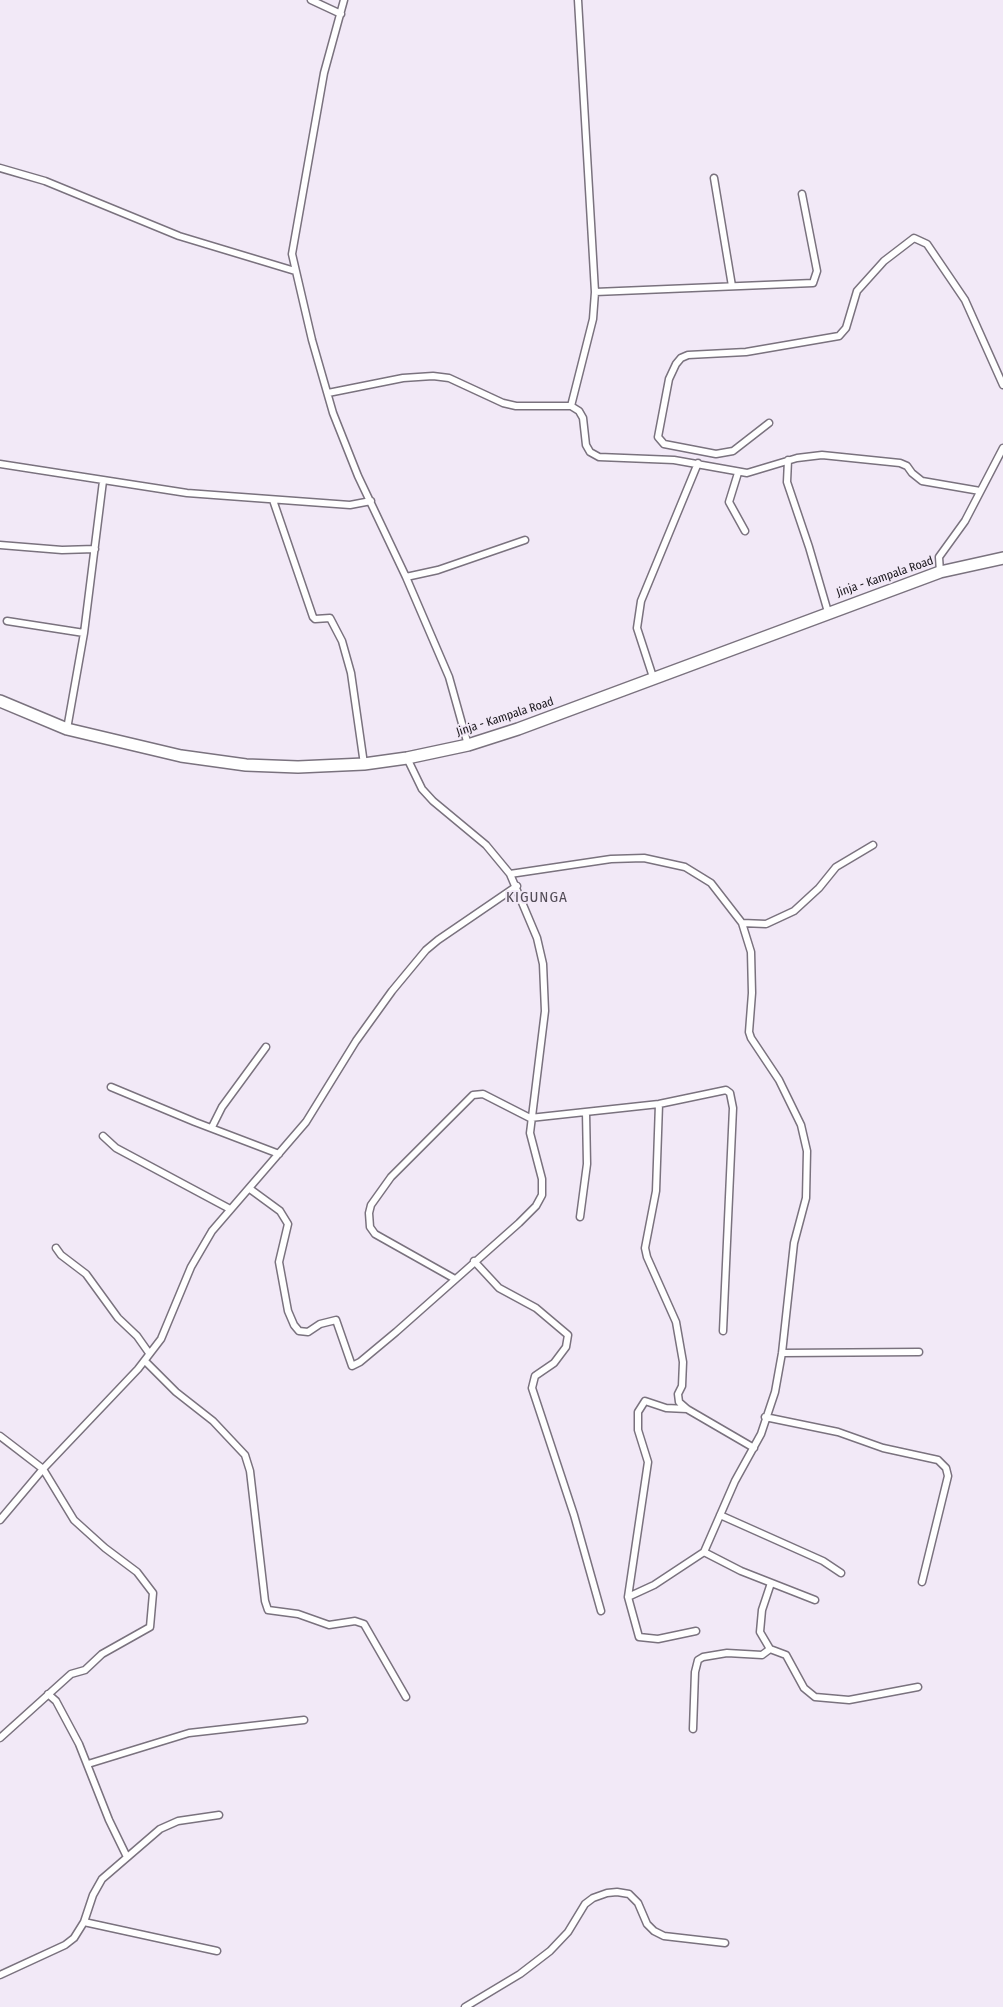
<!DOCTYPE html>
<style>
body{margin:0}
canvas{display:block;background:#f2e9f7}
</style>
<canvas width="1003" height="2007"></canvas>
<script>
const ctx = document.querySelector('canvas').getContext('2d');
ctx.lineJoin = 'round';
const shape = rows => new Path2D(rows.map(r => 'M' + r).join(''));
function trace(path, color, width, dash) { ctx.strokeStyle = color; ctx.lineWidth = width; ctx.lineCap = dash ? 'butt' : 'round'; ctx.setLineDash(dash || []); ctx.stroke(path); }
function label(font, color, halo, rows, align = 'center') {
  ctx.font = font + ' "Fira Sans Condensed",sans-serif'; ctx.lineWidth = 4; ctx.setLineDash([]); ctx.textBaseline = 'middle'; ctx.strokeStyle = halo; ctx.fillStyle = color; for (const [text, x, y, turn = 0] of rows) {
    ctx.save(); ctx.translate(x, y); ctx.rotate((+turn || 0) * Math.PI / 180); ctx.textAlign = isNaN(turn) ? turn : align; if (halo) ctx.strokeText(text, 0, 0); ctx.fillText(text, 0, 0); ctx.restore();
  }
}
const street = shape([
 [311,0,341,14],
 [344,0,324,73,292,254,312,340,333,413,358,476,406,577,449,677,468,745],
 [0,168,45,181,179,236,295,271],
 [714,178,732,286],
 [595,292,813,283,817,271,802,194],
 [328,393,403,378,433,376,449,378,503,403,516,406,571,406,579,411,583,418,586,445,590,452,599,457,674,460,747,473,797,458,822,455,900,463,907,466,912,473,922,481,980,491],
 [571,406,593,319,595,292,578,0],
 [769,423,733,451,716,454,664,444,658,437,669,379,676,364,681,358,688,355,746,352,839,336,846,328,857,291,884,261,914,238,927,244,965,300,1003,385],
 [788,460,787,482,809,547,828,612],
 [0,464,187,493,350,505,371,501],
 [738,473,729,502,745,531],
 [273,500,313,617,315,619,330,618,342,641,351,673,364,764],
 [0,545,62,550,95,549],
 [940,572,939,557,965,521,1003,448],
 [406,577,438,570,525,540],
 [7,621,84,633],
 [653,677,637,628,641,601,698,463],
 [67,729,84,633,103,481],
 [510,874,611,859,644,858,685,867,711,883,742,923,751,952,752,993,749,1032,751,1038,779,1080,801,1125,807,1151,806,1198,794,1243,782,1353,775,1392,761,1434,735,1481,704,1552],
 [742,923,766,924,794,911,819,888,836,867,873,845],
 [111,1087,195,1122,279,1154],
 [659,1104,656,1191,645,1248,647,1257,676,1322,683,1362,682,1386,678,1394,679,1402,687,1409,754,1448],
 [212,1127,222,1107,266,1047],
 [103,1136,116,1148,230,1209],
 [250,1189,280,1211,288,1224,279,1262,288,1311,294,1325,299,1331,308,1332,320,1324,336,1320,352,1366,360,1362,396,1332,519,1223,536,1206,542,1195,542,1179,530,1133,545,1011,543,964,537,938,510,874,486,845,433,801,422,789,407,758],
 [580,1217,587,1164,586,1112],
 [56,1248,61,1255,86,1274,118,1318,137,1336,149,1353],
 [474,1261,499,1288,536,1308,568,1335,566,1347,554,1363,535,1376,532,1388,574,1515,601,1611],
 [455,1279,375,1234,370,1227,369,1213,371,1205,391,1177,473,1095,483,1094,530,1118,659,1104,726,1090,730,1093,733,1108,723,1331],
 [782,1353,919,1352],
 [145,1361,176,1392,213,1421,245,1455,250,1471,265,1601,268,1610,298,1614,329,1625,355,1621,364,1624,406,1697],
 [687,1409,666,1408,645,1401,638,1412,638,1430,648,1462,628,1597,639,1637,658,1639,696,1631],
 [765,1417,838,1432,883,1448,938,1460,946,1468,948,1476,922,1582],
 [0,1436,43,1469,74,1520,105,1548,137,1572,153,1593,150,1627,102,1654,85,1670,71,1674,0,1738],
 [720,1515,823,1561,841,1573],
 [0,1520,43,1469,138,1369,161,1339,191,1267,212,1231,306,1122,356,1041,392,991,426,950,438,940,517,886],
 [771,1583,762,1610,760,1632,770,1649,786,1655,804,1688,815,1697,849,1700,918,1687],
 [628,1597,654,1585,704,1552,741,1571,815,1600],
 [48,1694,56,1701,79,1744,109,1820,127,1857],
 [693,1729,695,1672,698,1660,703,1657,727,1653,762,1655,770,1649],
 [88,1764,189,1733,304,1720],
 [84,1922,217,1951],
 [0,1975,65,1945,74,1938,84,1922,93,1895,102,1879,160,1829,178,1821,219,1815],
 [465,2007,520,1974,550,1951,568,1932,585,1904,593,1898,607,1893,617,1892,629,1894,638,1903,647,1924,654,1931,664,1936,725,1943]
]);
const highway = shape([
 [0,701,67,729,181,756,246,765,298,767,364,764,407,758,468,745,518,729,940,572,1003,558]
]);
trace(street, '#7a727e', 9);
trace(highway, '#7a727e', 14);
trace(street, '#fff', 6);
trace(highway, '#fff', 11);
label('12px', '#1a171c', '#f2e9f7', [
 ["Jinja - Kampala Road",885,577,-19],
 ["Jinja - Kampala Road",505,717,-18]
]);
ctx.letterSpacing = '1px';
label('15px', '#534c57', '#f2e9f7', [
 ["KIGUNGA",537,898]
]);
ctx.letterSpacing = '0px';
</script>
